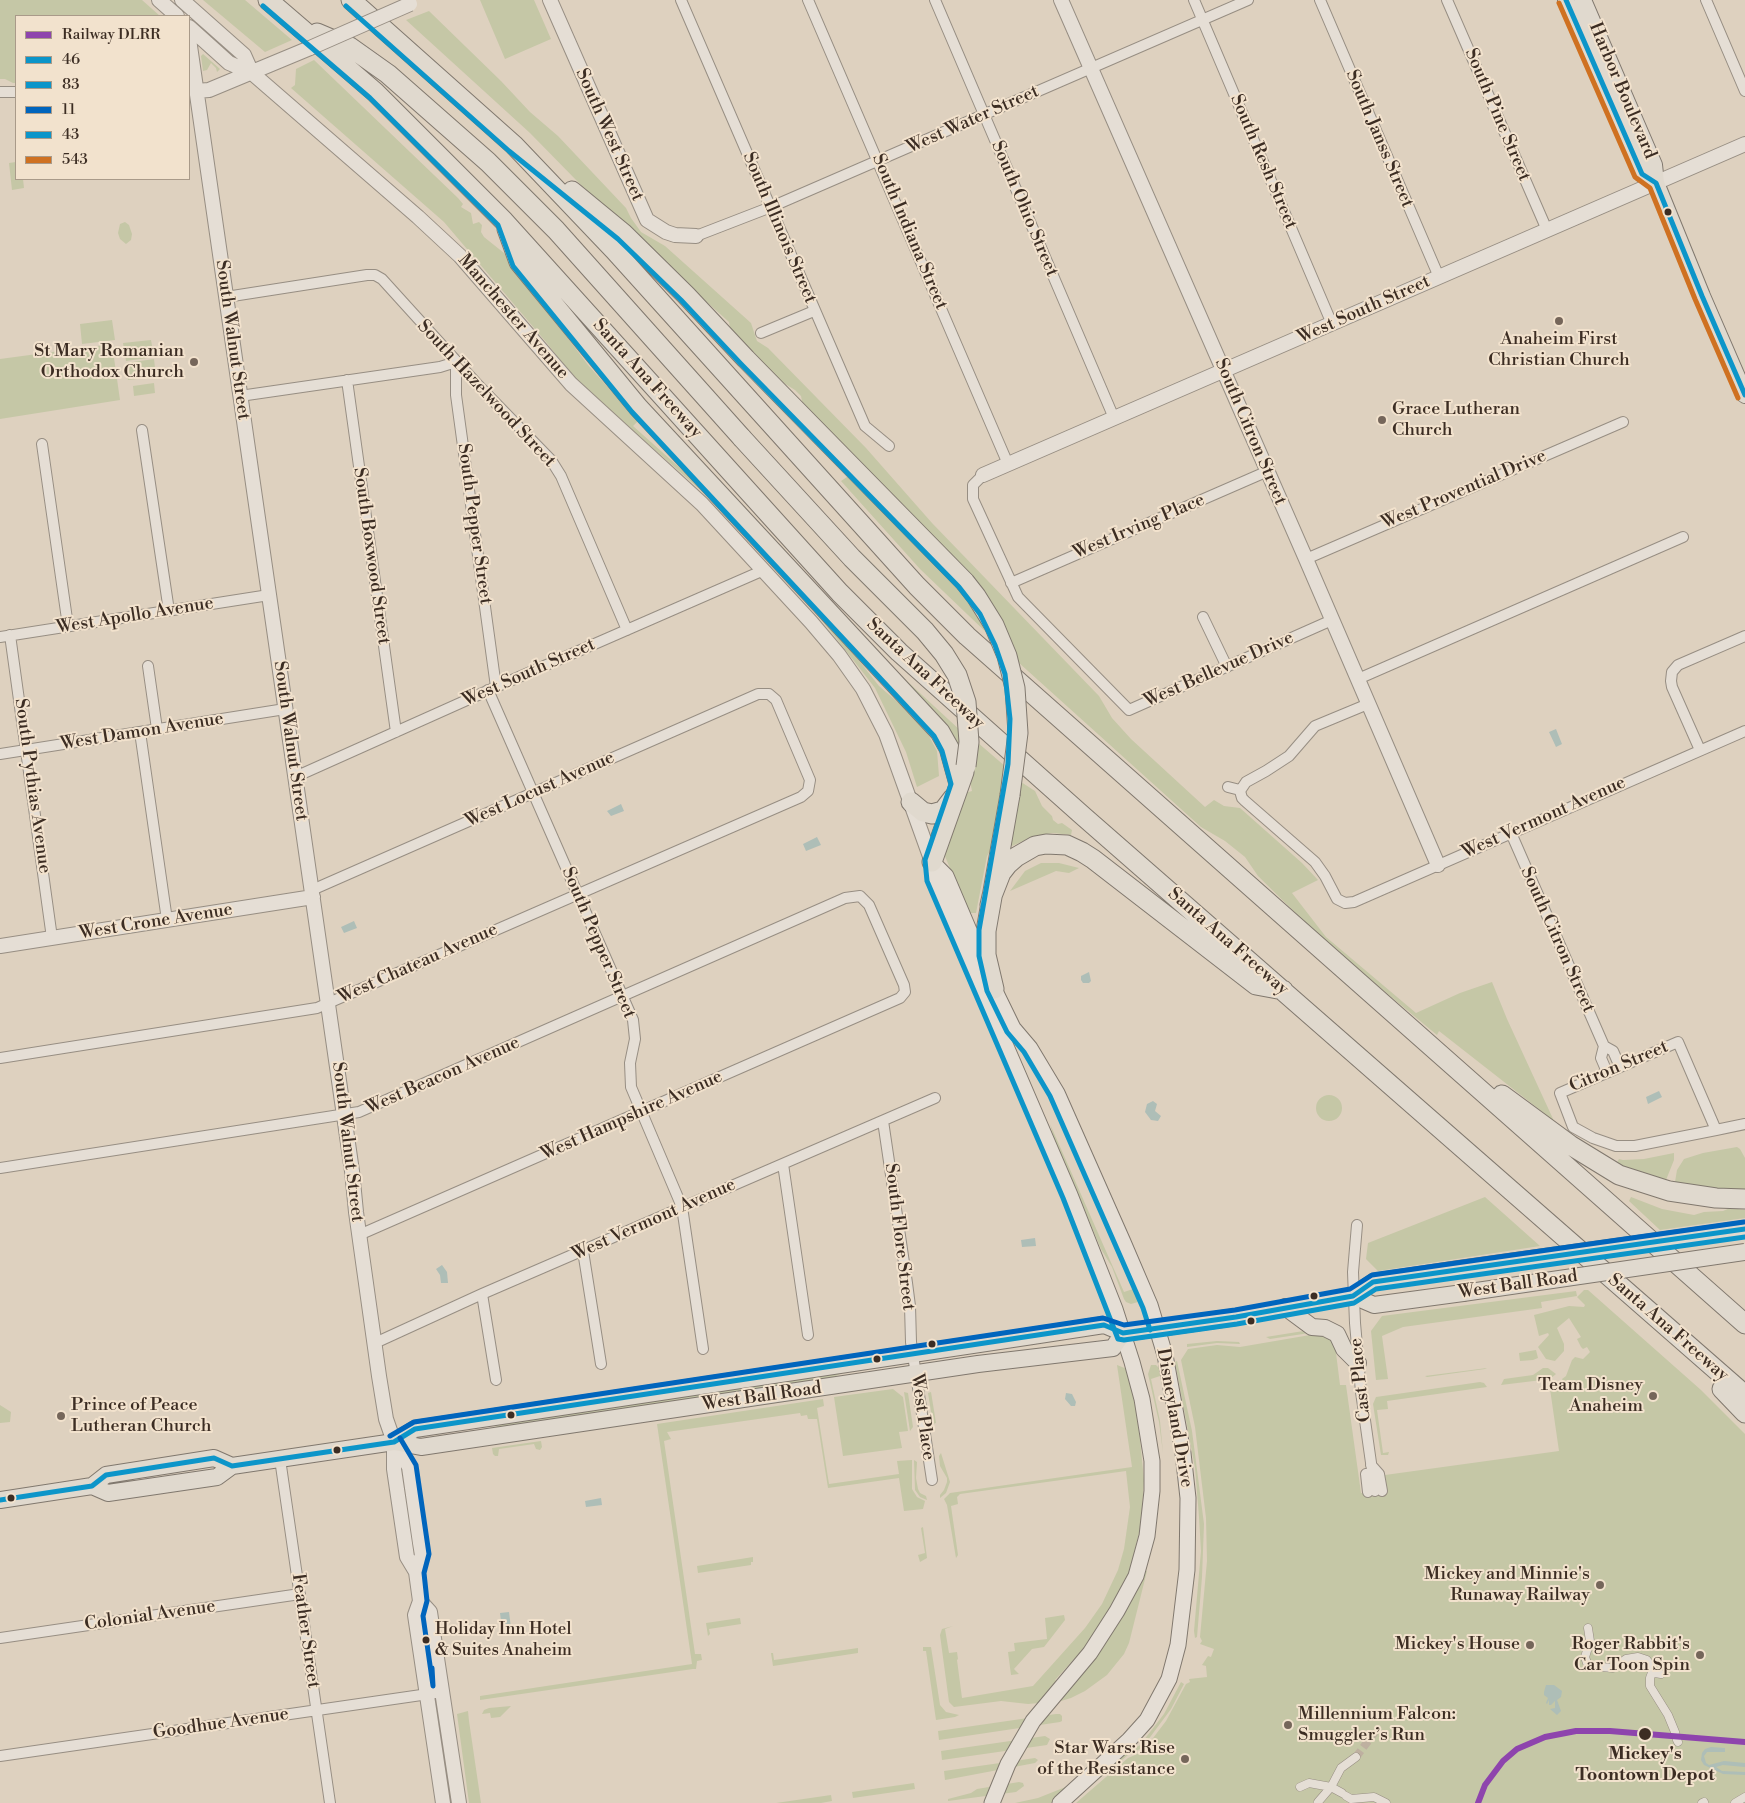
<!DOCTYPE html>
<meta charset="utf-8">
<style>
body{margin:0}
#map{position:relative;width:1745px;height:1803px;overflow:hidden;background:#ded1bf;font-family:"Libre Bodoni",serif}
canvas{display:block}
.legend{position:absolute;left:15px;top:15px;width:175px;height:165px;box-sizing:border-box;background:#f2e2cd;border:1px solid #a99a89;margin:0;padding:6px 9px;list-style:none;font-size:15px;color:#3c2d23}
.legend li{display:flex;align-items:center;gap:10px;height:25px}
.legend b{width:25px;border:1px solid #a99a89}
</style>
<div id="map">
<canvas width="1745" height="1803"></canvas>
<ul class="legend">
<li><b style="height:6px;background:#8e44ad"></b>Railway DLRR</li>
<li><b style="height:6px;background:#0c95c9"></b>46</li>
<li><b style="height:6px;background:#0c95c9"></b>83</li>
<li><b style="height:6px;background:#0065bd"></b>11</li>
<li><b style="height:6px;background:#0c95c9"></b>43</li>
<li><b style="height:6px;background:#cf7121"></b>543</li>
</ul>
</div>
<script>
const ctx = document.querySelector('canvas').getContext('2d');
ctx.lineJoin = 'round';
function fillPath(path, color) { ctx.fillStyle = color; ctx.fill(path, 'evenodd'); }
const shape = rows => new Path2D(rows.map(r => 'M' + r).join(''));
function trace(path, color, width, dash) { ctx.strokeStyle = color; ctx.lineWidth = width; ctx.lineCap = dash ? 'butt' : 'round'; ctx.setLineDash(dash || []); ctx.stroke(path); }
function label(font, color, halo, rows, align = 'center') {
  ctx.font = font + ' "Libre Bodoni",serif'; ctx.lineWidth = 4; ctx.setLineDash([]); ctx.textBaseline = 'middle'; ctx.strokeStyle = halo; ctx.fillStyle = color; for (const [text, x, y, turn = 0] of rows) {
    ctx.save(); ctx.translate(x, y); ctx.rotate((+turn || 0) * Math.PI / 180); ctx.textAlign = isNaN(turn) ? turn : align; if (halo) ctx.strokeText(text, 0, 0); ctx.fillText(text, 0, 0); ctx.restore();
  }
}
fillPath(shape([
 [0,0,142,0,160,16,16,16,16,83,13,83,5,79,0,79],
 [203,0,245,0,292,40,265,52],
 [480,0,534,0,551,39,505,59],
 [429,11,501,81,530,112,558,136,626,208,631,218,641,232,665,246,751,323,757,341,768,348,866,448,932,523,1099,696,1112,718,1131,739,1205,807,1214,800,1224,806,1240,808,1302,863,1318,880,1292,893,1326,937,1416,1013,1460,993,1492,982,1507,1019,1554,1121,1439,1031,1437,1035,1326,943,1258,876,1245,857,1225,841,1201,827,1018,662,1013,649,803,406,801,396,795,390,774,377,731,334,729,322,630,233,578,182,530,133,406,20],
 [203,54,220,69,217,72,216,68,211,63,207,70,203,71,201,56],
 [314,60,458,198,463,204,461,207,471,213,473,224,479,222,482,225,481,232,484,237,504,253,588,365,638,421,633,426,699,485,835,630,879,686,908,711,929,736,937,751,939,776,917,787,906,752,875,688,836,638,809,605,706,495,575,379,546,342,444,222,291,88,295,85,296,69],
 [16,162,16,179,23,179,24,188,12,190,9,163],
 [125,222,129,225,132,234,131,240,126,244,120,239,118,233,120,224],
 [112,320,115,340,82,344,80,324],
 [151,340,154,357,126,361,123,343],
 [112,344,120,400,0,419,0,359],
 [154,359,156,377,128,380,126,363],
 [154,383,155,393,134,396,133,386],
 [850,475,967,598,991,637,920,569,841,481],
 [867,644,962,732,961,764],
 [977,742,1006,767,994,845,987,856,976,913,969,913,944,854,965,793,972,791,970,781],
 [1021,782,1035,791,1042,806,1052,816,1053,820,1058,824,1062,823,1072,830,1071,835,1053,833,1035,836,1005,849],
 [1041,863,1059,863,1079,868,1069,873,1056,871,1010,891,1025,871],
 '1316 1108a13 13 0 1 1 26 0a13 13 0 1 1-26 0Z',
 [1050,1124,1124,1292,1136,1288,1139,1296,1138,1302,1131,1304,1126,1302,1124,1299,1112,1267,1101,1249,1054,1138],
 [1737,1147,1740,1149,1745,1158,1745,1191,1682,1186,1675,1182,1677,1170,1684,1159,1703,1153],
 [1674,1153,1674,1160,1666,1180,1616,1164,1619,1159,1623,1160,1644,1159],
 [1485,1197,1540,1246,1378,1271,1366,1259,1368,1243],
 [1631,1197,1662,1209,1694,1215,1704,1212,1723,1211,1730,1208,1745,1210,1745,1218,1660,1230,1629,1201],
 [1584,1290,1588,1290,1701,1390,1745,1434,1745,1803,1076,1803,1128,1758,1142,1752,1147,1746,1166,1721,1186,1684,1190,1682,1189,1679,1207,1677,1206,1666,1202,1665,1208,1656,1211,1657,1214,1649,1200,1644,1202,1641,1200,1637,1207,1561,1206,1518,1195,1427,1181,1360,1188,1349,1217,1345,1240,1347,1316,1334,1325,1335,1333,1341,1338,1350,1336,1353,1340,1385,1346,1385,1361,1493,1382,1491,1385,1475,1559,1451,1550,1389,1565,1385,1562,1379,1566,1376,1572,1360,1575,1357,1583,1359,1590,1352,1587,1347,1583,1349,1581,1347,1577,1339,1581,1337,1569,1318,1557,1328,1564,1344,1564,1351,1555,1361,1546,1359,1538,1347,1549,1335,1548,1333,1539,1336,1534,1315,1569,1306,1584,1307,1585,1305,1577,1297],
 [1576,1291,1577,1296,1541,1302,1542,1308,1403,1327,1382,1336,1388,1379,1376,1380,1371,1331,1382,1316],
 [1316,1329,1316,1332,1270,1339,1266,1337],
 [1217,1341,1239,1342,1240,1344,1217,1343,1187,1347,1187,1344],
 [1536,1350,1538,1358,1533,1360,1520,1361,1519,1353],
 [1177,1361,1192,1431,1204,1524,1202,1577,1197,1637,1195,1638,1194,1631,1201,1551,1199,1517,1195,1468,1175,1362],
 [1117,1365,1127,1369,1138,1419,1144,1480,1141,1525,1130,1569,1122,1591,1094,1637,1055,1680,1067,1688,1143,1570,1147,1571,1129,1643,1124,1654,1107,1675,1085,1691,1071,1698,1061,1701,1028,1704,1001,1701,954,1707,949,1702,940,1635,942,1629,953,1626,945,1629,949,1653,957,1652,958,1659,957,1660,962,1698,1033,1686,1085,1628,1102,1604,1118,1570,1124,1549,1130,1507,1126,1471,960,1494,957,1497,958,1504,951,1506,958,1555,956,1558,947,1505,944,1499,950,1493,1132,1467],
 [1151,1365,1156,1365,1160,1369,1167,1402,1160,1376,1151,1379,1160,1421,1163,1453,1159,1422,1148,1374],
 [1487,1368,1485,1369,1427,1377,1425,1376],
 [1543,1368,1548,1368,1556,1374,1550,1379,1501,1385,1504,1379,1533,1375],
 [847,1371,831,1378,492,1429,492,1428,508,1422],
 [1480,1382,1484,1383,1487,1387,1387,1401,1388,1409,1377,1410,1383,1453,1389,1452,1388,1455,1381,1455,1373,1404,1376,1397],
 [893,1389,903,1397,908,1431,899,1432,902,1448,843,1456,834,1397],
 [904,1392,908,1393,913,1427,910,1431],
 [931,1392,936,1423,933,1424,928,1393],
 [823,1399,824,1406,817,1408,829,1484,899,1474,897,1461,912,1460,912,1489,917,1497,925,1501,923,1509,904,1511,899,1478,828,1488,817,1419,808,1419,807,1415,801,1416,800,1413,667,1432,671,1439,664,1441,695,1654,701,1654,702,1660,697,1661,696,1669,693,1669,480,1700,480,1696,692,1664,657,1424],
 [0,1405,11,1412,10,1422,0,1423],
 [541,1441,542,1447,540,1450,536,1449,534,1444,499,1449,498,1456,495,1456,493,1454,492,1448],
 [941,1453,950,1482,946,1493,940,1498,940,1495,944,1490,947,1482,947,1478,940,1466,939,1456],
 [914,1460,917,1462,916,1478,918,1489,920,1493,926,1496,927,1500,920,1497,915,1490],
 [923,1527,927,1558,920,1562,918,1555,925,1553,921,1528],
 [753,1557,753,1562,751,1562,751,1565,698,1573,697,1566],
 [1064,1615,1065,1620,1044,1647,1032,1649,1014,1669,1019,1674,1011,1675,1008,1652,1015,1651,1014,1643,1047,1639,1045,1618],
 [740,1618,741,1624,709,1629,710,1634,708,1636,706,1623],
 [923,1647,931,1647,940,1705,946,1712,959,1715,955,1717,936,1720,926,1651,923,1651],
 [858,1648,858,1653,773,1666,771,1653,773,1653,774,1660],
 [1181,1682,1184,1684,1171,1709,1142,1748,1128,1755,1089,1787,1087,1785,1123,1755,1140,1745,1164,1714],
 [511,1706,500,1717,491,1718,490,1713,482,1714,484,1710,489,1708],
 [438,1711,440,1711,454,1803,450,1803,437,1716],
 [468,1711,469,1721,481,1803,469,1803,457,1714],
 [1056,1714,1060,1714,1062,1716,1062,1721,1060,1722,939,1740,938,1731],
 [1045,1736,1050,1739,1047,1745,942,1760,941,1751],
 [1035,1758,1038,1760,1035,1763,945,1780,944,1771],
 [1019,1782,1023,1783,1024,1786,1016,1792,948,1801,948,1799,971,1793,977,1789],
 [914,1783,915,1789,853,1798,852,1792],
 [1073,1784,1051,1803,1015,1803,1038,1798],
 [831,1795,832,1801,821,1803,776,1803]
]), '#c5c7a6');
fillPath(shape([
 [1556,729,1562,744,1556,747,1549,732],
 [621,804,624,811,611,816,607,811],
 [817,837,821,845,806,851,803,844],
 [354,921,357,928,344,933,341,927],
 [1089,972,1091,981,1089,983,1083,983,1081,980,1081,976],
 [1659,1091,1662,1097,1648,1104,1646,1097],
 [1153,1101,1157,1104,1155,1111,1161,1116,1158,1121,1151,1120,1145,1112,1147,1104],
 [1035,1238,1036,1246,1022,1247,1021,1240],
 [442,1265,447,1272,448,1283,441,1283,440,1275,436,1269],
 [1066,1393,1072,1394,1076,1402,1075,1406,1071,1406,1065,1399],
 [601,1498,602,1505,586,1507,585,1501],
 [509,1612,511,1628,502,1629,500,1613],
 [1546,1685,1554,1685,1562,1691,1561,1697,1557,1700,1561,1711,1557,1715,1550,1709,1555,1708,1555,1701,1551,1705,1549,1705,1549,1700,1547,1704,1546,1703,1548,1698,1544,1695,1544,1692],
 [1711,1747,1725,1748,1725,1752,1707,1752,1704,1756,1706,1763,1709,1765,1724,1761,1745,1763,1745,1767,1723,1765,1716,1767,1722,1771,1745,1772,1745,1775,1723,1774,1704,1765,1701,1760,1702,1753,1705,1749]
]), '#aebeb7');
trace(shape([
 [1356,1757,1375,1732]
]), '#beb0a0', 8, [8, 4]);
const pedestrian = shape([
 [1588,1628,1590,1641,1585,1657,1587,1663,1590,1666,1613,1668,1626,1659,1638,1657,1647,1660,1655,1673,1661,1674],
 [1653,1670,1650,1678,1650,1686,1668,1715,1675,1732],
 [1677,1740,1678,1742],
 [1300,1787,1309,1783,1331,1787,1341,1768,1356,1757],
 [1346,1796,1351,1799,1374,1797,1386,1803],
 [1318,1802,1331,1787,1342,1793],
 [1702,1803,1704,1802],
 [1735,1803,1745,1797]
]);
const minor = shape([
 [681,0,865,426,889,446],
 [808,0,1008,464],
 [935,0,1114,418],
 [1194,0,1332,324],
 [1320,0,1439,277],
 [1447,0,1547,230],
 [1706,0,1745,91],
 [0,92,16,92],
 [696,236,771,207,1248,0],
 [226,297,367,275,375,275,382,279,479,386,551,460,561,476,627,630],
 [761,333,814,311],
 [347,380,396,732],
 [240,396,440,367,456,362,456,395,496,687],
 [142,430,169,611],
 [42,444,68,626],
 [983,475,973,485,973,499,1018,597,1129,710,1332,620],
 [1306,559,1623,422],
 [1011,583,1268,471],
 [1203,617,1227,667],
 [10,635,52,938],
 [0,637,269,595],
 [148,666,157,729],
 [1358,679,1683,537],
 [488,690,633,1020,635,1039,630,1063,631,1087,682,1207,703,1349],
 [1368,704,1315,726,1289,756,1266,771,1246,782,1240,791,1242,798,1245,801,1315,862,1325,876,1337,899,1345,903,1354,902,1745,731],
 [140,732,167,920],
 [1700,750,1672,687,1671,681,1672,672,1678,665,1745,636],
 [0,754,285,709],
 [295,777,496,687,764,570],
 [1228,787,1240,790],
 [1511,833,1604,1046,1601,1058,1607,1072],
 [1604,1046,1613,1051,1620,1067],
 [0,1058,317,1008,801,797,808,791,810,780,776,700,769,694,758,694,312,890],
 [883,1121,907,1283,910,1306,911,1342,932,1480],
 [1716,1130,1678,1042,1560,1093,1573,1127,1593,1138,1616,1146,1635,1146,1716,1130,1745,1124],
 [783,1164,808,1335],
 [0,1168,359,1112,845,898,860,896,869,905,904,985,905,992,900,998,359,1235],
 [1357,1225,1353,1272,1355,1323,1361,1392,1375,1491],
 [583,1251,601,1364],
 [482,1294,496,1380],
 [375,1343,482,1294,935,1098],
 [280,1459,330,1803],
 [1371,1465,1379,1474,1382,1491],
 [1366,1474,1368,1492],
 [0,1638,300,1594],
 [0,1756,442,1692]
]);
const tertiary = shape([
 [159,0,177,16],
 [182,0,244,55,252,73],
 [550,0,647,220,666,232,675,235,696,236],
 [1061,0,1306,559,1438,865],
 [189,27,229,63,252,73,418,217,460,256,571,384,702,504,811,622,839,655,863,689,886,734,932,862],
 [189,39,352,1171,356,1212,379,1376,386,1419,394,1442,409,1467,420,1543,422,1555,416,1572,420,1601,415,1615,443,1803],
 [196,91,209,90,310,48],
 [983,475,1745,144],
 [0,946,313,897],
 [394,1443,394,1469,407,1557,416,1572],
 [420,1601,430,1612,459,1803]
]);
const secondary = shape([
 [932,862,946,876,994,989,1013,1028,1030,1048,1057,1093,1123,1242,1150,1305,1165,1355,1183,1453,1188,1498,1187,1570,1178,1645,1169,1679,1147,1720,1129,1740,1060,1803],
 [932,862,934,879,1070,1195,1115,1309,1132,1362,1142,1399,1152,1461,1152,1491,1147,1536,1136,1576,1117,1611,1090,1653,1033,1721,1008,1764,992,1803]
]);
const primary = shape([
 [1566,0,1642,174,1656,183],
 [1583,0,1654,165,1656,183,1702,296,1745,395],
 [1353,1296,1374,1305,1463,1293],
 [1285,1307,1312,1327,1325,1328,1337,1334,1344,1349,1358,1363],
 [394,1442,415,1429,1039,1335,1104,1325,1123,1333,1236,1317,1353,1296,1373,1282,1459,1269],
 [92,1486,106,1475,214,1458,232,1466],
 [0,1500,92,1486,108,1493,217,1477,232,1466,394,1442,421,1447,978,1364,1113,1348,1123,1333]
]);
const motorway = shape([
 [268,0,375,92,504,221,840,593,899,652,1083,816,1745,1395],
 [351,0,514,145,614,250,917,586,967,636,1745,1324],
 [317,33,350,47,388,74,488,162,556,230,742,438],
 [572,191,623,233,686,295,746,359,965,582],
 [507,229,519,262,638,407,940,732,949,748,959,784],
 [911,802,923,812,932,814,943,811,953,798],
 [932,862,964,772],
 [990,905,992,896,1001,873,1008,864,1016,857,1035,846,1046,844,1067,845,1082,852,1093,859,1256,985,1283,990],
 [994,989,986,955,986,931,1010,795],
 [1502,1095,1570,1145,1619,1175,1669,1191,1716,1198,1745,1199],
 [1722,1389,1745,1413]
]);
trace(pedestrian, '#978e83', 9);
trace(minor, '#978e83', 12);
trace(tertiary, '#978e83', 16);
trace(secondary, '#80786e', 17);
trace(primary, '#80786e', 18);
trace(motorway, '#80786e', 21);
trace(pedestrian, '#e5ded5', 8);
trace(minor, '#e5ded5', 10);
trace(tertiary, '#e5ded5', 14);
trace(secondary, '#e5ded5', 15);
trace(primary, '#e0d9ce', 16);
trace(motorway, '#e0d9ce', 19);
const tertiaryBridge = shape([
 [310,48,410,4]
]);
const primaryBridge = shape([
 [1459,1269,1745,1229],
 [1463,1293,1745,1252]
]);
const motorwayBridge = shape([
 [742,438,852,558,925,631,944,654,957,675,966,702,969,742,966,766],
 [965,582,976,596,994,625,1007,656,1015,688,1018,733,1010,795]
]);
trace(tertiaryBridge, '#978e83', 16, []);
trace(primaryBridge, '#80786e', 18, []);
trace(motorwayBridge, '#80786e', 21, []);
trace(tertiaryBridge, '#e5ded5', 14);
trace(primaryBridge, '#e0d9ce', 16);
trace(motorwayBridge, '#e0d9ce', 19);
trace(shape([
 [0,1500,92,1486,106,1475,214,1458,232,1466,394,1442,415,1429,1104,1325,1123,1333,1236,1317,1353,1296,1373,1282,1745,1229]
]), '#0c95c9', 5);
trace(shape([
 [263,6,370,98,498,225,513,266,632,412,934,736,942,751,951,784,925,860,927,881,1063,1198,1118,1339,1124,1340,1237,1324,1354,1303,1376,1289,1745,1237],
 [346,6,509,151,618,239,681,300,741,364,959,587,980,614,995,645,1005,674,1010,719,1008,764,979,930,979,956,987,991,1007,1032,1024,1052,1050,1096,1143,1308,1150,1330]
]), '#0c95c9', 5);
trace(shape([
 [390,1436,414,1422,1103,1318,1124,1325,1235,1310,1350,1289,1372,1275,1744,1222],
 [400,1438,416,1465,429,1554,424,1573,427,1601,423,1616,433,1686,432,1668]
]), '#0065bd', 5);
trace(shape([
 [1566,0,1642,174,1656,183,1702,296,1745,395]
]), '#0c95c9', 5);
trace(shape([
 [1559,3,1635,177,1650,188,1695,299,1738,398]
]), '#cf7121', 5);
trace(shape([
 [1478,1803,1485,1785,1503,1761,1517,1749,1545,1737,1576,1731,1610,1731,1745,1742]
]), '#8e44ad', 6);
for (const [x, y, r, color] of [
 [1668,212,4.5,"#3c2d23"],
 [1559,321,5,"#75665a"],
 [194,362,5,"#75665a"],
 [1382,420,5,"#75665a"],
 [1314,1296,4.5,"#3c2d23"],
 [1251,1321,4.5,"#3c2d23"],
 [932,1344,4.5,"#3c2d23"],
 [877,1359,4.5,"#3c2d23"],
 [1653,1396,5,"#75665a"],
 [511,1415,4.5,"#3c2d23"],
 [61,1416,5,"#75665a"],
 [337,1450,4.5,"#3c2d23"],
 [11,1498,4.5,"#3c2d23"],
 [1600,1585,5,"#75665a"],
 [426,1640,4.5,"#3c2d23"],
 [1530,1645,5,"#75665a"],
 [1700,1655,5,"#75665a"],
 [1288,1725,5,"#75665a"],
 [1645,1734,7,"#3c2d23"],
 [1185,1759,5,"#75665a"]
]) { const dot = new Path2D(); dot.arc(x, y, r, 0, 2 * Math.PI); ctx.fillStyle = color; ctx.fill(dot); trace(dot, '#f2e2cd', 2); }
label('17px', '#3c2d23', '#f2e2cd', [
 ["Holiday Inn Hotel",435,1630],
 ["& Suites Anaheim",435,1651]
], 'left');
label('18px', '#3c2d23', '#f2e2cd', [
 ["Harbor Boulevard",1622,91,67],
 ["South Pine Street",1497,115,67],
 ["West Water Street",973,120,-24],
 ["South West Street",609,135,66],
 ["South Janss Street",1379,139,67],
 ["South Resh Street",1263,162,67],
 ["South Ohio Street",1024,209,67],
 ["South Illinois Street",779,228,67],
 ["South Indiana Street",909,232,67],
 ["West South Street",1364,310,-24],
 ["Manchester Avenue",513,317,49],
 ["South Walnut Street",232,340,82],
 ["Santa Ana Freeway",647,379,48],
 ["South Hazelwood Street",486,394,47],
 ["South Citron Street",1250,432,67],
 ["West Provential Drive",1464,490,-23],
 ["South Pepper Street",474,524,82],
 ["West Irving Place",1139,527,-23],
 ["South Boxwood Street",371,556,82],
 ["West Apollo Avenue",135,616,-9],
 ["West Bellevue Drive",1219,670,-24],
 ["West South Street",529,673,-24],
 ["Santa Ana Freeway",925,674,43],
 ["West Damon Avenue",142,732,-9],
 ["South Walnut Street",290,741,82],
 ["South Pythias Avenue",32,786,82],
 ["West Locust Avenue",540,790,-24],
 ["West Vermont Avenue",1544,818,-24],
 ["West Crone Avenue",156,922,-9],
 ["South Citron Street",1557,940,66],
 ["Santa Ana Freeway",1228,942,41],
 ["South Pepper Street",598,943,67],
 ["West Chateau Avenue",418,964,-24],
 ["Citron Street",1619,1067,-23],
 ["West Beacon Avenue",443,1076,-24],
 ["West Hampshire Avenue",632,1116,-24],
 ["South Walnut Street",347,1142,83],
 ["West Vermont Avenue",654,1220,-24],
 ["South Flore Street",899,1237,83],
 ["West Ball Road",1518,1285,-8],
 ["Santa Ana Freeway",1668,1328,41],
 ["Cast Place",1361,1380,-96],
 ["West Ball Road",762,1397,-8],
 ["West Place",922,1417,82],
 ["Disneyland Drive",1174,1418,80],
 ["Colonial Avenue",150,1616,-8],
 ["Feather Street",305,1631,82],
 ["Goodhue Avenue",221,1724,-8]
]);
label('18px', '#3c2d23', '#f2e2cd', [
 ["Anaheim First",1559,340,"center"],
 ["Christian Church",1559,361,"center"],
 ["St Mary Romanian",184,352],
 ["Orthodox Church",184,373],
 ["Grace Lutheran",1392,410,"left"],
 ["Church",1392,431,"left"],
 ["Team Disney",1643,1386],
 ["Anaheim",1643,1407],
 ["Prince of Peace",71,1406,"left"],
 ["Lutheran Church",71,1427,"left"],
 ["Mickey and Minnie's",1590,1575],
 ["Runaway Railway",1590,1596],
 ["Mickey's House",1520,1645],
 ["Roger Rabbit's",1690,1645],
 ["Car Toon Spin",1690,1666],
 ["Millennium Falcon:",1298,1715,"left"],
 ["Smuggler’s Run",1298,1736,"left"],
 ["Star Wars: Rise",1175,1749],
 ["of the Resistance",1175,1770]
], 'right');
label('bold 18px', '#3c2d23', '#f2e2cd', [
 ["Mickey's",1645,1755],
 ["Toontown Depot",1645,1776]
]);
</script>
